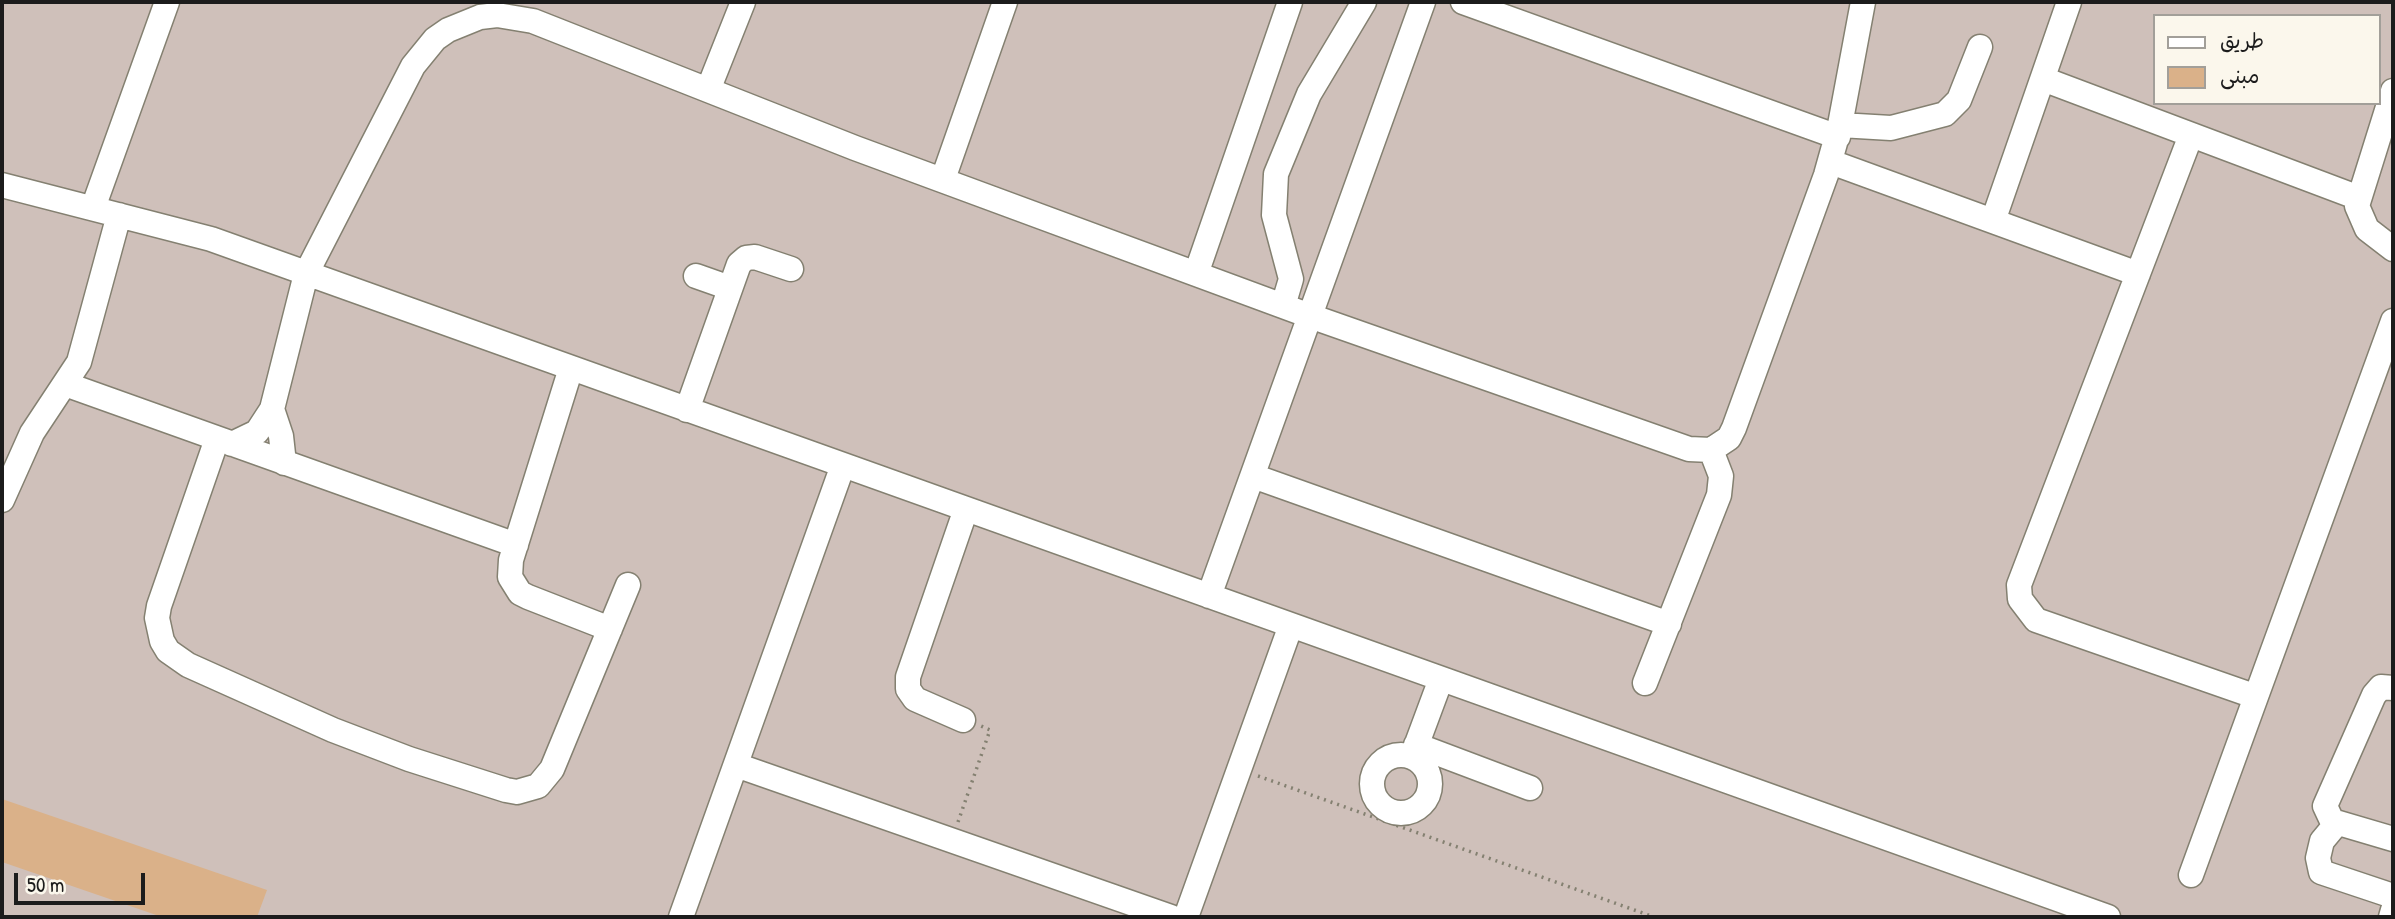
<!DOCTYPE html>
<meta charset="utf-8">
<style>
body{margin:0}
#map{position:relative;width:2395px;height:919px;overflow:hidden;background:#ede4c6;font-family:"Patrick Hand","Playpen Sans Arabic",sans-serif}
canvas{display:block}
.frame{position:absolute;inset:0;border:4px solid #1c1c1c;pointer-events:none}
.legend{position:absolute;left:2153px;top:14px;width:228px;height:91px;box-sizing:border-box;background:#fbf7ec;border:2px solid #a29f99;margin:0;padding:9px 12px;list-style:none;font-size:21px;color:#1c1c1c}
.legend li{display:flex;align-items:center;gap:14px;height:35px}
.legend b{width:35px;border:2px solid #a29f99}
.scale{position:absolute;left:14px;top:873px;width:131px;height:32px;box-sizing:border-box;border:4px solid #1c1c1c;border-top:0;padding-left:9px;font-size:21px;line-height:24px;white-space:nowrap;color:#1c1c1c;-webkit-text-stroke:5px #fbf7ec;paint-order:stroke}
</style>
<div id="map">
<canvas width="2395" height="919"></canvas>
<div class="frame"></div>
<ul class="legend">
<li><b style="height:9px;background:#fff"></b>طريق</li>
<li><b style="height:19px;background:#dab189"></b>مبنى</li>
</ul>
<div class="scale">50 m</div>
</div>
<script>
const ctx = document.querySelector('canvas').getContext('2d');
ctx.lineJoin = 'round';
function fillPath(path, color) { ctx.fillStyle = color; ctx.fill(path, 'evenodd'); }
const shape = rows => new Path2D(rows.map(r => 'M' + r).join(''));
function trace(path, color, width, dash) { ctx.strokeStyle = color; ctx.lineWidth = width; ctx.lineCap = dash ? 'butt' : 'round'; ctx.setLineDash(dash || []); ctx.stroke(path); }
fillPath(shape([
 [2,2,2393,2,2393,917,2,917],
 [2155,16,2379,16,2379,103,2155,103]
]), '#cfc0ba');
fillPath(shape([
 [2,799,267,890,257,917,162,917,2,862]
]), '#dab189');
const minor = shape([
 [1463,2,1838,137],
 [2043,79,2359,198],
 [708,90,743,2],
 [2393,91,2357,206,2367,229,2393,249],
 [1840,125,1891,128,1945,114,1959,100,1980,47],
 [2191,135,2019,585,2020,599,2036,620,2254,696],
 [1831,162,2138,274],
 [943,179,1005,2],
 [2,185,211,239,2108,917],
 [93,208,167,2],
 [1993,221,2069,2],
 [1196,274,1290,2],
 [696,276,730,288],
 [1283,306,1291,279,1274,215,1276,174,1309,94,1364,2],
 [571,368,511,560,510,577,520,593,528,597,610,629],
 [65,384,516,545],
 [272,409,281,436,284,463],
 [687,410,739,264,746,258,755,257,791,269],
 [217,439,159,606,157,618,162,641,168,651,188,665,333,730,409,759,506,790,517,792,538,786,552,769,628,585],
 [232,444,257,432,272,409,306,274,413,66,435,39,448,30,480,17,497,15,533,21,855,148,1310,316,1689,449,1711,450,1729,438,1734,428,1826,175,1840,125,1863,2],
 [1253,476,1669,624],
 [2,500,32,433,79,362,119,215],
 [1209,596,1423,2],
 [1645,683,1719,495,1721,476,1711,450],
 [2393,688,2381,687,2374,695,2325,806,2332,821,2393,839],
 [963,720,915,699,908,689,908,677,966,509],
 [1416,745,1530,788],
 '1372 784a29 29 0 1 1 58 0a29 29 0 1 1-58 0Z',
 [1412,757,1441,679],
 [736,765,1171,917],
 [2337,823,2322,841,2318,858,2321,872,2393,896],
 [2191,875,2393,321],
 [681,917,843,465],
 [1186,917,1291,625],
 [2391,917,2393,910]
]);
trace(minor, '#848071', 27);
trace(shape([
 [1258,776,1654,917],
 [958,822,990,730,981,726],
 [1387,822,1390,811]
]), '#848071', 3.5, [2, 5]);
trace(minor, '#fff', 24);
</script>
